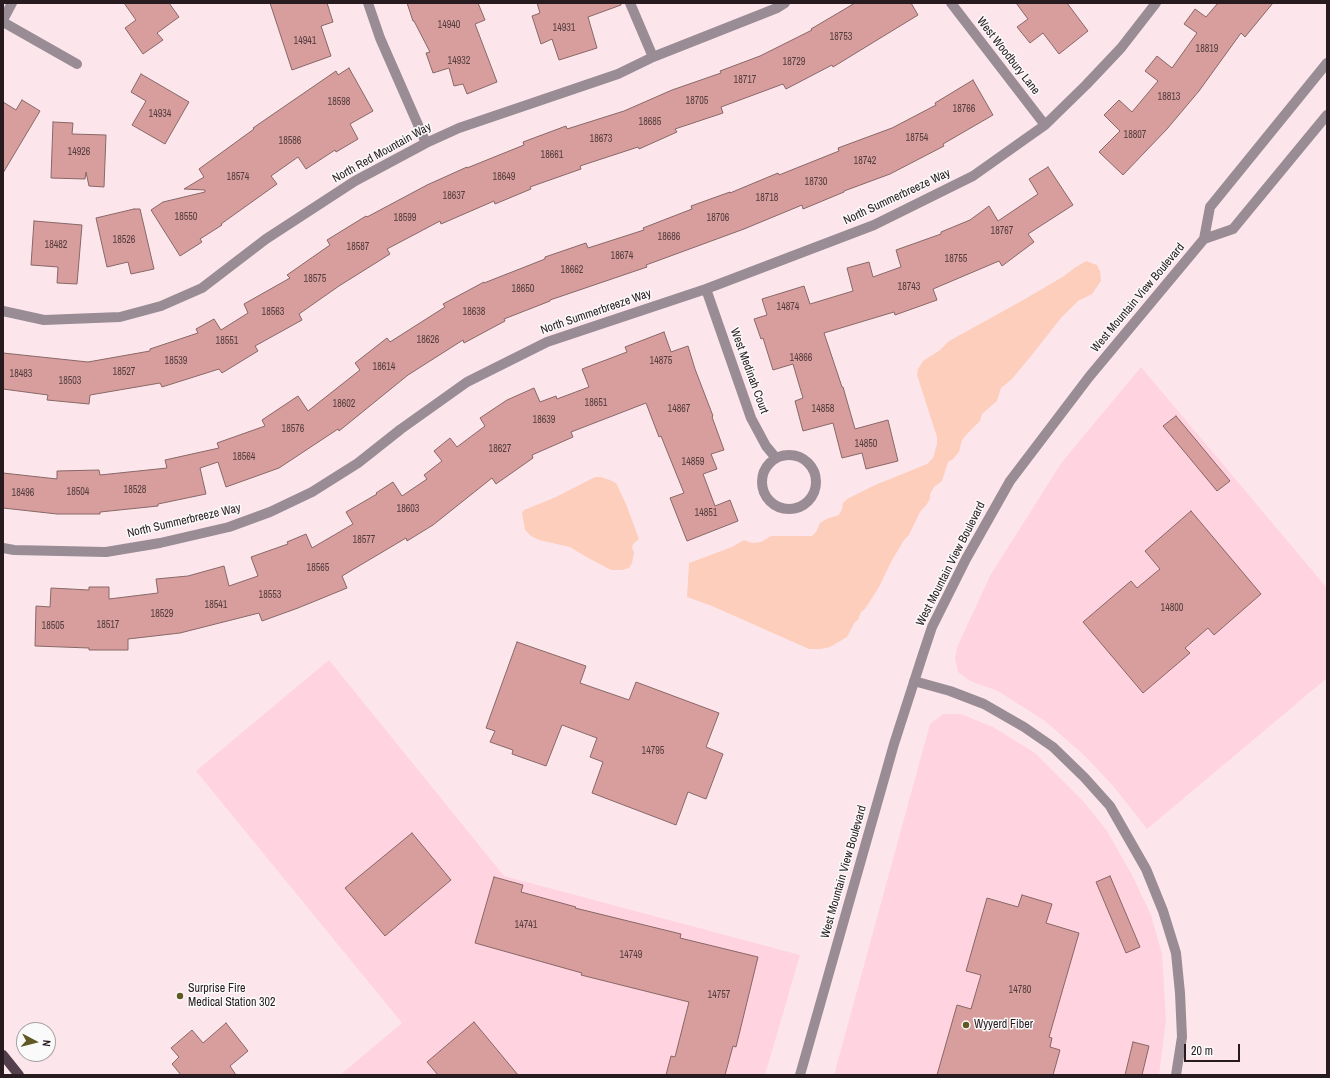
<!DOCTYPE html>
<style>
body{margin:0}
#map{position:relative;width:1330px;height:1078px;overflow:hidden;background:#fce6ec;font-family:"Archivo Narrow",sans-serif}
canvas{display:block}
.frame{position:absolute;inset:0;border:4px solid #281b1f;pointer-events:none}
.north{position:absolute;left:16px;top:1022px;width:40px;height:40px;box-sizing:border-box;background:#fafafa;border:1px solid #a6a1a2;border-radius:50%;rotate:97deg;font-size:11px;font-weight:700;line-height:16px;text-align:center;color:#281b1f}
.north::after{content:'';display:block;margin:auto;width:14px;height:18px;background:#615925;clip-path:polygon(50% 0,100% 100%,50% 72%,0 100%)}
.scale{position:absolute;left:1184px;top:1044px;width:56px;height:18px;box-sizing:border-box;border:2px solid #281b1f;border-top:0;padding-left:5px;font-size:12px;line-height:14px;white-space:nowrap;color:#281b1f;-webkit-text-stroke:3px #fafafa;paint-order:stroke}
</style>
<div id="map">
<canvas width="1330" height="1078"></canvas>
<div class="frame"></div>
<div class="north">N</div>
<div class="scale">20 m</div>
</div>
<script>
const ctx = document.querySelector('canvas').getContext('2d');
ctx.lineJoin = 'round';
function fillPath(path, color) { ctx.fillStyle = color; ctx.fill(path, 'evenodd'); }
const shape = rows => new Path2D(rows.map(r => 'M' + r).join(''));
function trace(path, color, width, dash) { ctx.strokeStyle = color; ctx.lineWidth = width; ctx.lineCap = dash ? 'butt' : 'round'; ctx.setLineDash(dash || []); ctx.stroke(path); }
function label(font, color, halo, rows, align = 'center') {
  ctx.font = font + ' "Archivo Narrow",sans-serif'; ctx.lineWidth = 3; ctx.setLineDash([]); ctx.textBaseline = 'middle'; ctx.strokeStyle = halo; ctx.fillStyle = color; for (const [text, x, y, turn = 0] of rows) {
    ctx.save(); ctx.translate(x, y); ctx.rotate((+turn || 0) * Math.PI / 180); ctx.textAlign = isNaN(turn) ? turn : align; if (halo) ctx.strokeText(text, 0, 0); ctx.fillText(text, 0, 0); ctx.restore();
  }
}
fillPath(shape([
 [1141,367,1327,588,1327,678,1147,829,1114,787,1084,755,1045,721,998,691,970,681,958,672,955,658,958,645,991,574,1062,462],
 [329,660,504,876,800,955,765,1075,340,1075,402,1023,196,771],
 [943,714,961,714,993,727,1035,753,1083,801,1107,831,1132,875,1151,915,1162,954,1166,1020,1159,1075,834,1075,930,724]
]), '#ffd3df');
fillPath(shape([
 [1086,261,1097,265,1100,271,1101,281,1092,294,1078,301,1061,318,1031,356,1012,379,1001,388,997,401,982,414,980,421,966,435,962,440,959,452,953,459,948,462,942,481,934,487,930,494,930,499,927,504,920,512,909,535,904,540,891,562,879,587,865,609,861,612,858,620,855,622,847,637,830,647,821,649,809,649,712,606,687,597,689,563,732,547,744,540,752,543,761,542,771,536,812,536,816,532,820,523,826,519,839,515,842,509,843,503,847,499,875,485,927,464,933,458,937,444,937,437,917,375,918,369,923,361,940,350,949,341,1025,299,1064,276,1076,267],
 [595,477,601,477,610,480,616,483,626,504,639,539,634,543,632,547,634,553,632,563,629,568,622,570,611,570,590,559,570,547,539,540,531,536,525,530,522,513,524,510,556,497]
]), '#fecebc');
const building = shape([
 [124,3,169,3,179,17,157,33,163,40,143,54,125,28,136,20,124,3],
 [270,3,327,3,333,22,321,26,331,56,292,70,270,3],
 [407,3,478,3,485,20,475,24,497,82,467,94,463,84,454,86,449,68,433,73,426,53,430,52,414,21,413,21,407,3],
 [537,3,621,3,621,5,588,17,597,48,559,60,552,39,541,44,532,16,540,13,537,3],
 [855,3,911,3,918,15,833,67,832,65,786,89,783,84,721,107,723,113,675,129,677,132,639,149,638,147,580,166,581,169,530,187,531,189,495,204,494,201,441,224,440,221,387,249,390,254,339,286,299,314,302,320,255,346,258,351,222,373,219,369,162,387,160,383,90,395,89,404,47,400,48,395,3,389,3,353,88,362,150,351,150,349,198,333,196,329,214,319,221,330,248,313,244,304,290,278,287,275,330,245,327,240,366,216,367,217,427,185,467,167,467,168,524,145,523,142,566,126,567,129,624,111,672,90,721,73,720,71,760,56,812,30,811,29,855,3],
 [1016,3,1067,3,1088,31,1059,54,1043,33,1030,43,1017,27,1028,19,1016,3],
 [1218,3,1273,3,1245,37,1241,33,1199,91,1167,129,1123,175,1099,152,1120,131,1104,115,1119,100,1132,112,1158,81,1145,71,1157,56,1172,68,1197,33,1184,24,1195,9,1206,17,1218,3],
 [349,68,373,111,350,124,358,139,336,152,335,150,306,169,298,157,271,176,277,184,221,224,222,225,200,239,202,242,180,256,151,210,163,202,205,192,205,190,184,189,204,177,199,169,254,129,253,128,336,71,338,75,349,68],
 [141,74,189,102,165,144,132,125,146,101,131,92,141,74],
 [973,80,993,115,943,144,944,146,890,174,844,191,844,192,803,209,802,205,744,229,646,265,647,267,550,300,550,301,504,319,505,321,464,343,463,340,408,375,339,431,338,429,279,468,226,487,218,462,200,468,206,494,158,504,158,506,100,512,100,514,57,514,3,508,3,473,57,479,57,471,99,470,100,475,167,468,165,460,219,448,217,443,265,426,262,420,298,396,308,411,360,370,355,363,387,338,390,342,445,307,443,304,484,282,484,283,545,259,545,257,586,243,588,248,644,230,643,228,692,209,691,206,730,192,730,193,778,173,779,175,839,151,838,148,892,128,936,105,935,103,973,80],
 [22,100,40,111,3,173,3,102,16,110,22,100],
 [53,122,73,123,72,134,106,135,104,187,89,186,86,172,85,179,51,178,53,122],
 [1048,167,1073,205,1028,234,1034,242,1002,266,999,261,933,289,937,300,895,315,894,312,824,333,842,387,843,387,855,429,888,420,898,461,866,469,862,453,842,458,833,423,803,431,795,401,803,398,793,364,773,370,763,338,761,339,754,319,767,315,762,299,804,286,810,304,853,291,847,268,869,262,873,277,901,267,896,250,941,234,941,232,970,220,989,206,998,221,1038,194,1029,179,1048,167],
 [134,209,140,209,154,269,131,274,128,262,107,267,96,218,134,209],
 [34,221,82,225,77,284,57,283,58,267,31,265,34,221],
 [664,332,671,352,688,346,695,369,713,416,712,417,724,450,711,454,717,469,703,474,715,506,730,500,738,521,687,541,670,498,684,493,661,436,659,437,646,403,571,432,573,437,532,455,533,458,496,484,492,478,433,525,407,541,406,538,342,576,347,588,298,608,262,621,259,613,180,633,128,639,128,650,89,650,89,648,35,646,36,606,50,607,51,588,89,590,89,587,109,587,109,599,158,593,156,579,188,576,224,566,229,586,258,576,251,557,288,544,287,542,306,534,312,548,353,524,346,512,377,494,376,493,393,482,402,496,427,479,424,475,442,461,434,451,450,438,457,447,485,426,480,418,507,400,534,388,540,402,556,396,557,399,589,387,582,369,627,352,625,347,664,332],
 [1176,416,1230,481,1217,491,1163,426,1176,416],
 [1191,511,1261,594,1214,635,1208,628,1185,648,1190,653,1143,693,1083,622,1131,581,1137,588,1160,569,1145,551,1191,511],
 [517,642,586,666,580,683,629,700,636,682,719,713,706,747,723,754,706,799,688,792,676,825,592,793,603,762,590,757,597,738,562,725,546,766,512,754,513,750,490,742,495,731,486,728,517,642],
 [412,833,451,880,385,936,345,888,412,833],
 [1110,876,1140,947,1126,953,1096,882,1110,876],
 [494,877,523,885,521,892,576,907,575,908,681,934,680,938,758,957,736,1047,733,1046,725,1075,666,1075,671,1056,675,1057,689,1002,581,975,582,973,475,943,494,877],
 [1022,895,1052,904,1046,923,1079,933,1049,1037,1052,1038,1050,1047,1060,1050,1053,1075,937,1075,957,1005,971,1009,981,975,966,971,987,898,1018,907,1022,895],
 [474,1022,518,1075,438,1075,427,1062,474,1022],
 [226,1023,248,1051,230,1066,236,1075,181,1075,172,1064,179,1057,171,1048,192,1030,203,1043,226,1023],
 [1133,1042,1149,1046,1142,1075,1125,1075,1133,1042]
]);
fillPath(building, '#d79e9d');
trace(building, '#886767', 1);
trace(shape([
 [368,3,380,38,426,143],
 [630,3,653,57],
 [951,3,1045,125],
 [3,20,12,3],
 [3,22,77,64],
 [1204,239,1233,229,1327,115],
 [706,289,751,418,766,446,776,458],
 [3,311,44,320,120,317,161,306,202,288,266,239,355,181,426,143,459,128,618,74,653,57,777,8,785,3],
 '762 482a27 27 0 1 1 54 0a27 27 0 1 1-54 0Z',
 [3,548,14,550,106,552,160,543,229,527,270,512,312,492,358,463,401,429,467,382,547,342,706,289,874,225,973,176,1045,125,1086,85,1121,48,1156,3],
 [914,681,950,691,984,704,1024,727,1053,747,1084,777,1110,806,1146,869,1163,911,1176,953,1180,993,1182,1037,1176,1075],
 [800,1075,894,744,923,654,932,627,966,559,1010,481,1089,377,1204,239,1210,207,1327,63]
]), '#998c94', 10);
trace(shape([
 [3,1055,19,1075]
]), '#543f4d', 10);
for (const [x, y, r, color] of [
 [180,996,4,"#615925"],
 [966,1025,4,"#615925"]
]) { const dot = new Path2D(); dot.arc(x, y, r, 0, 2 * Math.PI); ctx.fillStyle = color; ctx.fill(dot); trace(dot, '#fafafa', 1.5); }
label('10px', '#543c3e', null, [
 ["14940",449,25],
 ["14931",564,28],
 ["18753",841,37],
 ["14941",305,41],
 ["18819",1207,49],
 ["14932",459,61],
 ["18729",794,62],
 ["18717",745,80],
 ["18813",1169,97],
 ["18705",697,101],
 ["18598",339,102],
 ["18766",964,109],
 ["14934",160,114],
 ["18685",650,122],
 ["18807",1135,135],
 ["18754",917,138],
 ["18673",601,139],
 ["18586",290,141],
 ["14926",79,152],
 ["18661",552,155],
 ["18742",865,161],
 ["18574",238,177],
 ["18649",504,177],
 ["18730",816,182],
 ["18637",454,196],
 ["18718",767,198],
 ["18550",186,217],
 ["18599",405,218],
 ["18706",718,218],
 ["18767",1002,231],
 ["18686",669,237],
 ["18526",124,240],
 ["18482",56,245],
 ["18587",358,247],
 ["18674",622,256],
 ["18755",956,259],
 ["18662",572,270],
 ["18575",315,279],
 ["18743",909,287],
 ["18650",523,289],
 ["14874",788,307],
 ["18563",273,312],
 ["18638",474,312],
 ["18626",428,340],
 ["18551",227,341],
 ["14866",801,358],
 ["18539",176,361],
 ["14875",661,361],
 ["18614",384,367],
 ["18527",124,372],
 ["18483",21,374],
 ["18503",70,381],
 ["18651",596,403],
 ["18602",344,404],
 ["14867",679,409],
 ["14858",823,409],
 ["18639",544,420],
 ["18576",293,429],
 ["14850",866,444],
 ["18627",500,449],
 ["18564",244,457],
 ["14859",693,462],
 ["18528",135,490],
 ["18504",78,492],
 ["18496",23,493],
 ["18603",408,509],
 ["14851",706,513],
 ["18577",364,540],
 ["18565",318,568],
 ["18553",270,595],
 ["18541",216,605],
 ["14800",1172,608],
 ["18529",162,614],
 ["18517",108,625],
 ["18505",53,626],
 ["14795",653,751],
 ["14741",526,925],
 ["14749",631,955],
 ["14780",1020,990],
 ["14757",719,995]
]);
label('12px', '#281b1f', '#fafafa', [
 ["West Woodbury Lane",1008,56,52],
 ["North Red Mountain Way",382,153,-29],
 ["North Summerbreeze Way",897,197,-25],
 ["West Mountain View Boulevard",1138,298,-50],
 ["North Summerbreeze Way",596,312,-19],
 ["West Medinah Court",749,371,70],
 ["North Summerbreeze Way",184,521,-13],
 ["West Mountain View Boulevard",951,564,-63],
 ["West Mountain View Boulevard",844,872,-74]
]);
label('12px', '#281b1f', '#fafafa', [
 ["Surprise Fire",188,989],
 ["Medical Station 302",188,1003],
 ["Wyyerd Fiber",974,1025]
], 'left');
</script>
